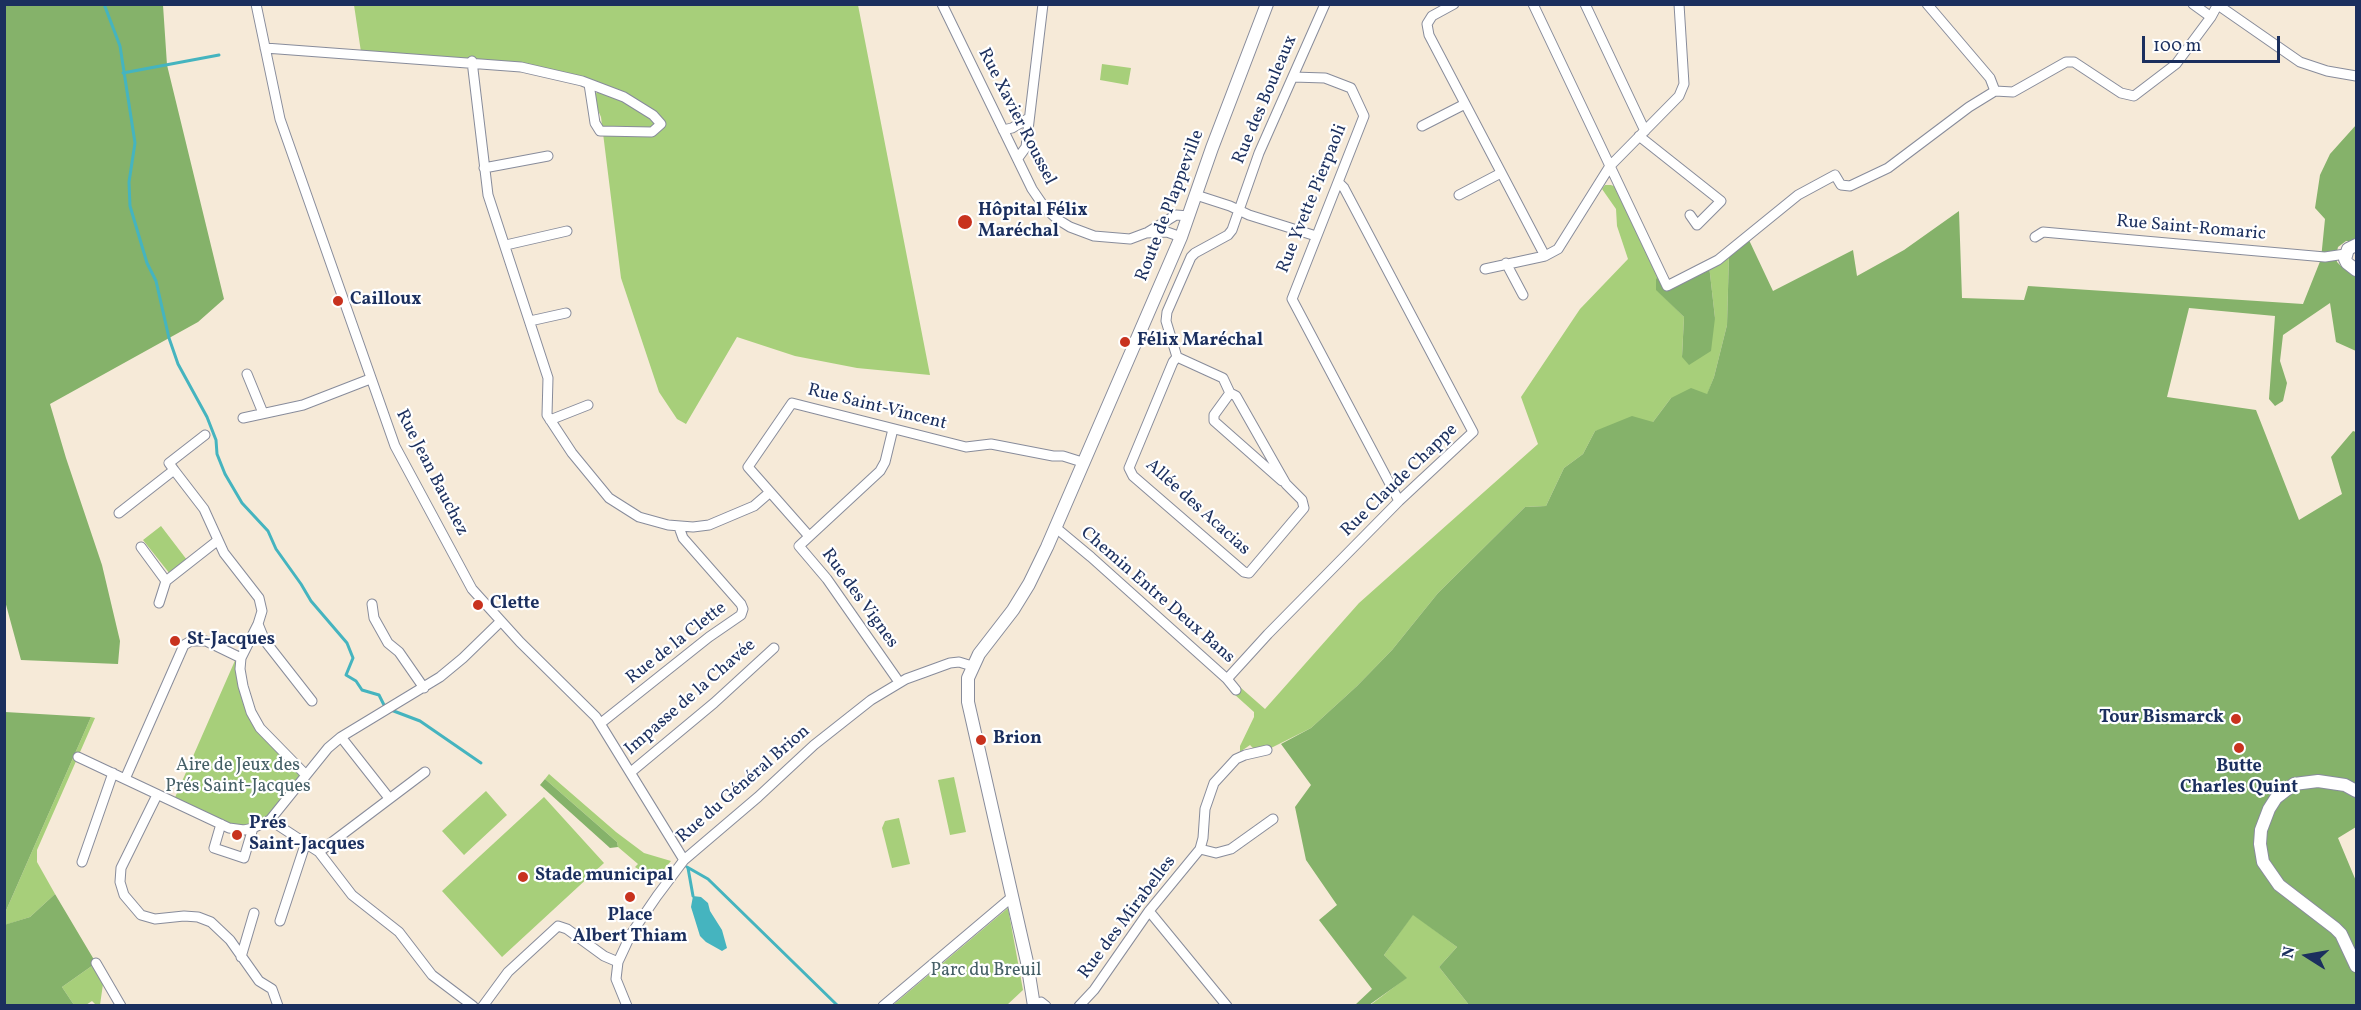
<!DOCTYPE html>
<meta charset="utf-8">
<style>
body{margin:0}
#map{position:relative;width:2361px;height:1010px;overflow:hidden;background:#f6ead8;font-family:Vollkorn,serif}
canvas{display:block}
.frame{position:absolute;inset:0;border:6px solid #1b2f5e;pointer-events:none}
.north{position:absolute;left:2277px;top:926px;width:60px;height:60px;-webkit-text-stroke:4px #fff;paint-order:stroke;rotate:281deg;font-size:16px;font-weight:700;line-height:24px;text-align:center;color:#1b2f5e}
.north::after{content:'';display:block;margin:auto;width:21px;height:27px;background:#1b2f5e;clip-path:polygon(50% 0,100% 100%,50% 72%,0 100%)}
.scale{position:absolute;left:2142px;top:36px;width:138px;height:27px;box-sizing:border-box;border:3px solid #1b2f5e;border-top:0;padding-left:8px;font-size:18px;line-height:21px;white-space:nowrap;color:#1b2f5e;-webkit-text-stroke:4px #fff;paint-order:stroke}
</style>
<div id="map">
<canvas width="2361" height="1010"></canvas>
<div class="frame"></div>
<div class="north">N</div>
<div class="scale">100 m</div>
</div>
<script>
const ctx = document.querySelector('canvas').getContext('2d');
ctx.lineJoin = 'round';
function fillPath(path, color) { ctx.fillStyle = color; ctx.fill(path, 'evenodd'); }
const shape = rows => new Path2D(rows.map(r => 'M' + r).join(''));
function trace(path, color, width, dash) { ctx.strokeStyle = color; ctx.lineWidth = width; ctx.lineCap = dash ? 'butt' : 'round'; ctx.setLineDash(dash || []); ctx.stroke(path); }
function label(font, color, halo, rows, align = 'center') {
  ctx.font = font + ' Vollkorn,serif'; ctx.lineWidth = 4.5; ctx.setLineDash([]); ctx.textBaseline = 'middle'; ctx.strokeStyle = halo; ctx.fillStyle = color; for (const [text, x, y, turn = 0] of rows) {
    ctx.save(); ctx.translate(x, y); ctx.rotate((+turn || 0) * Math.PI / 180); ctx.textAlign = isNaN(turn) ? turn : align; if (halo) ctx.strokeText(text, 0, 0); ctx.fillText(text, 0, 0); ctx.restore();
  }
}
fillPath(shape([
 [354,5,858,5,930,375,857,368,795,356,737,337,686,424,677,419,659,392,621,278,601,117,597,108,595,94,598,92,597,85,487,60,361,52],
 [1102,64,1131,68,1128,85,1100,80],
 [1605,185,1611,185,1621,189,1662,275,1657,290,1684,317,1682,356,1715,318,1709,265,1729,254,1727,325,1714,377,1707,395,1671,398,1653,422,1595,431,1583,454,1564,468,1546,506,1525,507,1438,593,1392,650,1357,686,1311,728,1267,750,1253,748,1250,745,1240,752,1240,746,1254,717,1254,712,1234,694,1240,687,1265,709,1359,603,1538,444,1521,397,1580,309,1628,259,1617,226,1616,209,1602,189],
 [161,526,187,560,170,574,143,540],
 [237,656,251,712,306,775,270,820,244,830,173,802],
 [91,717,95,718,37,850,37,862,55,894,30,917,5,925,5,913],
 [549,774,616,832,644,853,671,861,659,875,645,874,638,869,635,867,638,864,618,847,617,842,545,779],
 [954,777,966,832,950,835,938,780],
 [486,791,507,815,464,855,442,831],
 [544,797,604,863,502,957,442,891],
 [899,818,910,864,892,868,882,828,885,821],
 [1008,908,1023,990,1007,1005,893,1005],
 [1413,914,1457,947,1439,967,1469,1005,1369,1006,1406,978,1384,955],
 [96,963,103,984,100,1005,96,1005,92,1001,86,1005,74,1005,62,987]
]), '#a7cf7a');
fillPath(shape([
 [4,5,163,5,167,65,224,299,198,322,50,404,66,458,102,565,120,641,118,664,21,660,5,601],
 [2356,125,2356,241,2346,241,2338,247,2336,256,2337,262,2342,267,2356,273,2356,351,2336,342,2330,303,2283,335,2280,361,2287,383,2283,401,2275,406,2269,399,2275,316,2189,308,2167,397,2256,410,2299,520,2342,494,2331,457,2353,431,2356,432,2356,827,2338,838,2356,881,2356,1005,1469,1005,1439,967,1457,947,1413,915,1384,955,1407,978,1369,1005,1355,1005,1372,989,1319,920,1337,905,1306,860,1295,807,1311,785,1281,744,1311,728,1357,686,1392,650,1438,593,1525,507,1546,506,1564,468,1583,454,1595,431,1632,416,1653,422,1671,398,1691,388,1707,394,1714,377,1727,325,1729,254,1749,240,1773,291,1853,250,1857,276,1904,250,1959,211,1962,298,2024,300,2028,286,2303,304,2321,259,2325,219,2315,208,2320,175,2330,154],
 [1709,265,1715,318,1711,351,1689,365,1682,357,1684,317,1656,290,1656,279,1662,275,1667,286],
 [5,712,91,717,5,913],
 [545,779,617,842,618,847,610,848,540,785],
 [55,894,96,963,62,987,74,1005,5,1005,4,925,30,917]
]), '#85b26a');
fillPath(shape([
 [693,896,701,897,708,903,710,911,722,930,727,948,722,951,706,942,700,936,691,907]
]), '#45b4bf');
trace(shape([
 [104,4,120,46,135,143,129,182,130,206,147,263,156,281,169,338,178,364,207,417,216,440,217,454,225,474,242,503,268,531,276,549,301,584,311,601,347,643,353,658,346,675,356,681,362,690,379,695,384,705],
 [123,73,219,55],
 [391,710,420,721,481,763],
 [687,867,708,879,838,1006],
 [688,868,693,896]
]), '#45b4bf', 3);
const minor = shape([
 [256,4,280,119,395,446,472,589,520,642,596,717,684,860],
 [942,4,1032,189,1045,208,1057,219,1070,227,1094,236,1130,239,1146,233,1167,232,1181,237],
 [1454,4,1432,16,1427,24,1429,35,1545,256],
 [1533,4,1667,286,1718,260,1798,195,1835,175,1841,185,1850,186,1888,168,1969,107,1995,91,2013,92,2066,62,2074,62,2121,93,2134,96,2176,64,2211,17,2218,4],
 [1585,4,1645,131],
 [1927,4,1990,78,1995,91],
 [2193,4,2211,17],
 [2218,5,2300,62,2327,71,2356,76],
 [265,48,521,67,582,81,624,97,653,115,661,124,652,132,600,131,595,123,589,84],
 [472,61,488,195,548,378,547,415,572,453,609,498,639,517,668,525,693,527,709,525,754,506,769,493],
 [1293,77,1325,78,1351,88,1364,116,1292,299,1399,501],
 [1422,126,1465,104],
 [1003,130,1012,128,1029,118],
 [1639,136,1721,201,1697,225,1690,215],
 [1018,158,1026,147,1043,4],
 [484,168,548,156],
 [1196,195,1230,206,1249,215,1316,236],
 [1459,195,1501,173],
 [1148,232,1176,215,1189,216],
 [2035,237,2043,232,2325,257,2345,254],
 [506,245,567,231],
 [1506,263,1523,295],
 [1485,269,1545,256,1558,249,1610,166,1679,96,1684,84,1679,4],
 [530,321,566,313],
 [1177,357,1223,378,1230,393,1214,415,1214,421,1282,481],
 [247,374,263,413],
 [1230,393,1236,396,1286,484,1302,500,1304,508,1249,573,1244,572,1133,476,1129,468,1173,362,1177,357,1166,321,1167,312,1191,257,1195,253,1228,235,1232,230,1259,153,1325,4],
 [243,418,303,405,370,379],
 [550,420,588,405],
 [893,429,885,462,880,471,799,546,827,579,899,682],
 [174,470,204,509,224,553,259,598,262,611,258,624,241,658,240,669,243,686,251,712,260,728,306,775],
 [119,513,174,470,169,463,205,435],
 [1055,527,1091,557,1227,679,1236,690],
 [808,535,748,467,792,403,966,447,991,444,1053,456,1063,456,1082,462],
 [141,547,166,581,217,541],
 [159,603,166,581],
 [372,604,374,618,388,643,399,652,424,688],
 [258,624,265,641,312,701],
 [1227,679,1268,634,1399,501,1473,432,1344,188,1339,183],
 [601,723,709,637,741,615,743,609,741,604,683,538,679,527],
 [341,737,389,798],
 [78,757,229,828,244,830,253,828,270,820,328,748,341,737,440,677,463,658,501,621],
 [631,772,714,703,774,648],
 [125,779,184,645,191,641,206,641,241,658],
 [157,795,121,868,120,882,124,895,141,915,155,919,184,916,198,917,211,922,230,940,259,981,272,989,278,1006],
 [270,820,319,852,352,895,399,932,432,975,473,1006],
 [221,824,214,848,244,858,253,828],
 [1200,849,1216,853,1231,849,1273,819],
 [319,852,425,772],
 [82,862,113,773],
 [1149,911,1227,1006],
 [280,921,306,842],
 [241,957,254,913],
 [96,963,121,1006],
 [1034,1004,1041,1002,1046,1006],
 [483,1006,508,972,558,926,567,929,604,956,618,962],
 [627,1006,616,979,618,962,631,934,657,896,684,860,758,797,814,745,871,700,906,679,950,663,959,662,972,666],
 [883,1006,1012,897],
 [1079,1006,1094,990,1149,911,1200,849,1203,838,1205,809,1214,783,1236,759,1245,755,1267,750]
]);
const tertiary = shape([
 [2356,245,2348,249,2345,259,2347,263,2356,270],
 [2356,791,2345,785,2318,781,2294,784,2276,798,2269,809,2261,830,2260,844,2263,862,2279,885,2335,928,2341,934,2356,966],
 [1034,1006,1027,962,968,702,968,678,979,654,1013,610,1029,584,1047,547,1181,237,1212,148,1267,4]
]);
trace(minor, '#888c9b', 11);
trace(tertiary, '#888c9b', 14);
trace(minor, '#fff', 9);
trace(tertiary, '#fff', 12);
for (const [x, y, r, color] of [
 [965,222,8,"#c8321e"],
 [338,301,6,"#c8321e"],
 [1125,342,6,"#c8321e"],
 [478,605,6,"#c8321e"],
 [175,641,6,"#c8321e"],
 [2236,719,6,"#c8321e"],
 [981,740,6,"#c8321e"],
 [2239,748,6,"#c8321e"],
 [237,835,6,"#c8321e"],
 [523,877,6,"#c8321e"],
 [630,897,6,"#c8321e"]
]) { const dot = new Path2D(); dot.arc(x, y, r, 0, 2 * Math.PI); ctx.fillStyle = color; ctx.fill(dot); trace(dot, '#fff', 2); }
label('18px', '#1b2f5e', '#fff', [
 ["Rue des Bouleaux",1266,100,-67],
 ["Rue Xavier Roussel",1016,117,63],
 ["Rue Yvette Pierpaoli",1313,199,-68],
 ["Route de Plappeville",1171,206,-69],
 ["Rue Saint-Romaric",2191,229,5],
 ["Rue Saint-Vincent",877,408,14],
 ["Rue Jean Bauchez",431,473,63],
 ["Rue Claude Chappe",1400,481,-44],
 ["Allée des Acacias",1197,508,42],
 ["Chemin Entre Deux Bans",1157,596,41],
 ["Rue des Vignes",859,599,54],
 ["Rue de la Clette",677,644,-38],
 ["Impasse de la Chavée",691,698,-41],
 ["Rue du Général Brion",744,785,-41],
 ["Rue des Mirabelles",1128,918,-53]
]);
label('bold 18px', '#1b2f5e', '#fff', [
 ["Hôpital Félix",978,212],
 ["Maréchal",978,233],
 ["Cailloux",350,301],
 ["Félix Maréchal",1137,342],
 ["Clette",490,605],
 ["St-Jacques",187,641],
 ["Tour Bismarck",2224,719,"right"],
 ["Brion",993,740],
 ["Butte",2239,768,"center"],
 ["Charles Quint",2239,789,"center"],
 ["Prés",249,825],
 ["Saint-Jacques",249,846],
 ["Stade municipal",535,877],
 ["Place",630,917,"center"],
 ["Albert Thiam",630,938,"center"]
], 'left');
label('18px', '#455f66', '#fff', [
 ["Aire de Jeux des",238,767],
 ["Prés Saint-Jacques",238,788],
 ["Parc du Breuil",986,972]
]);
</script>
